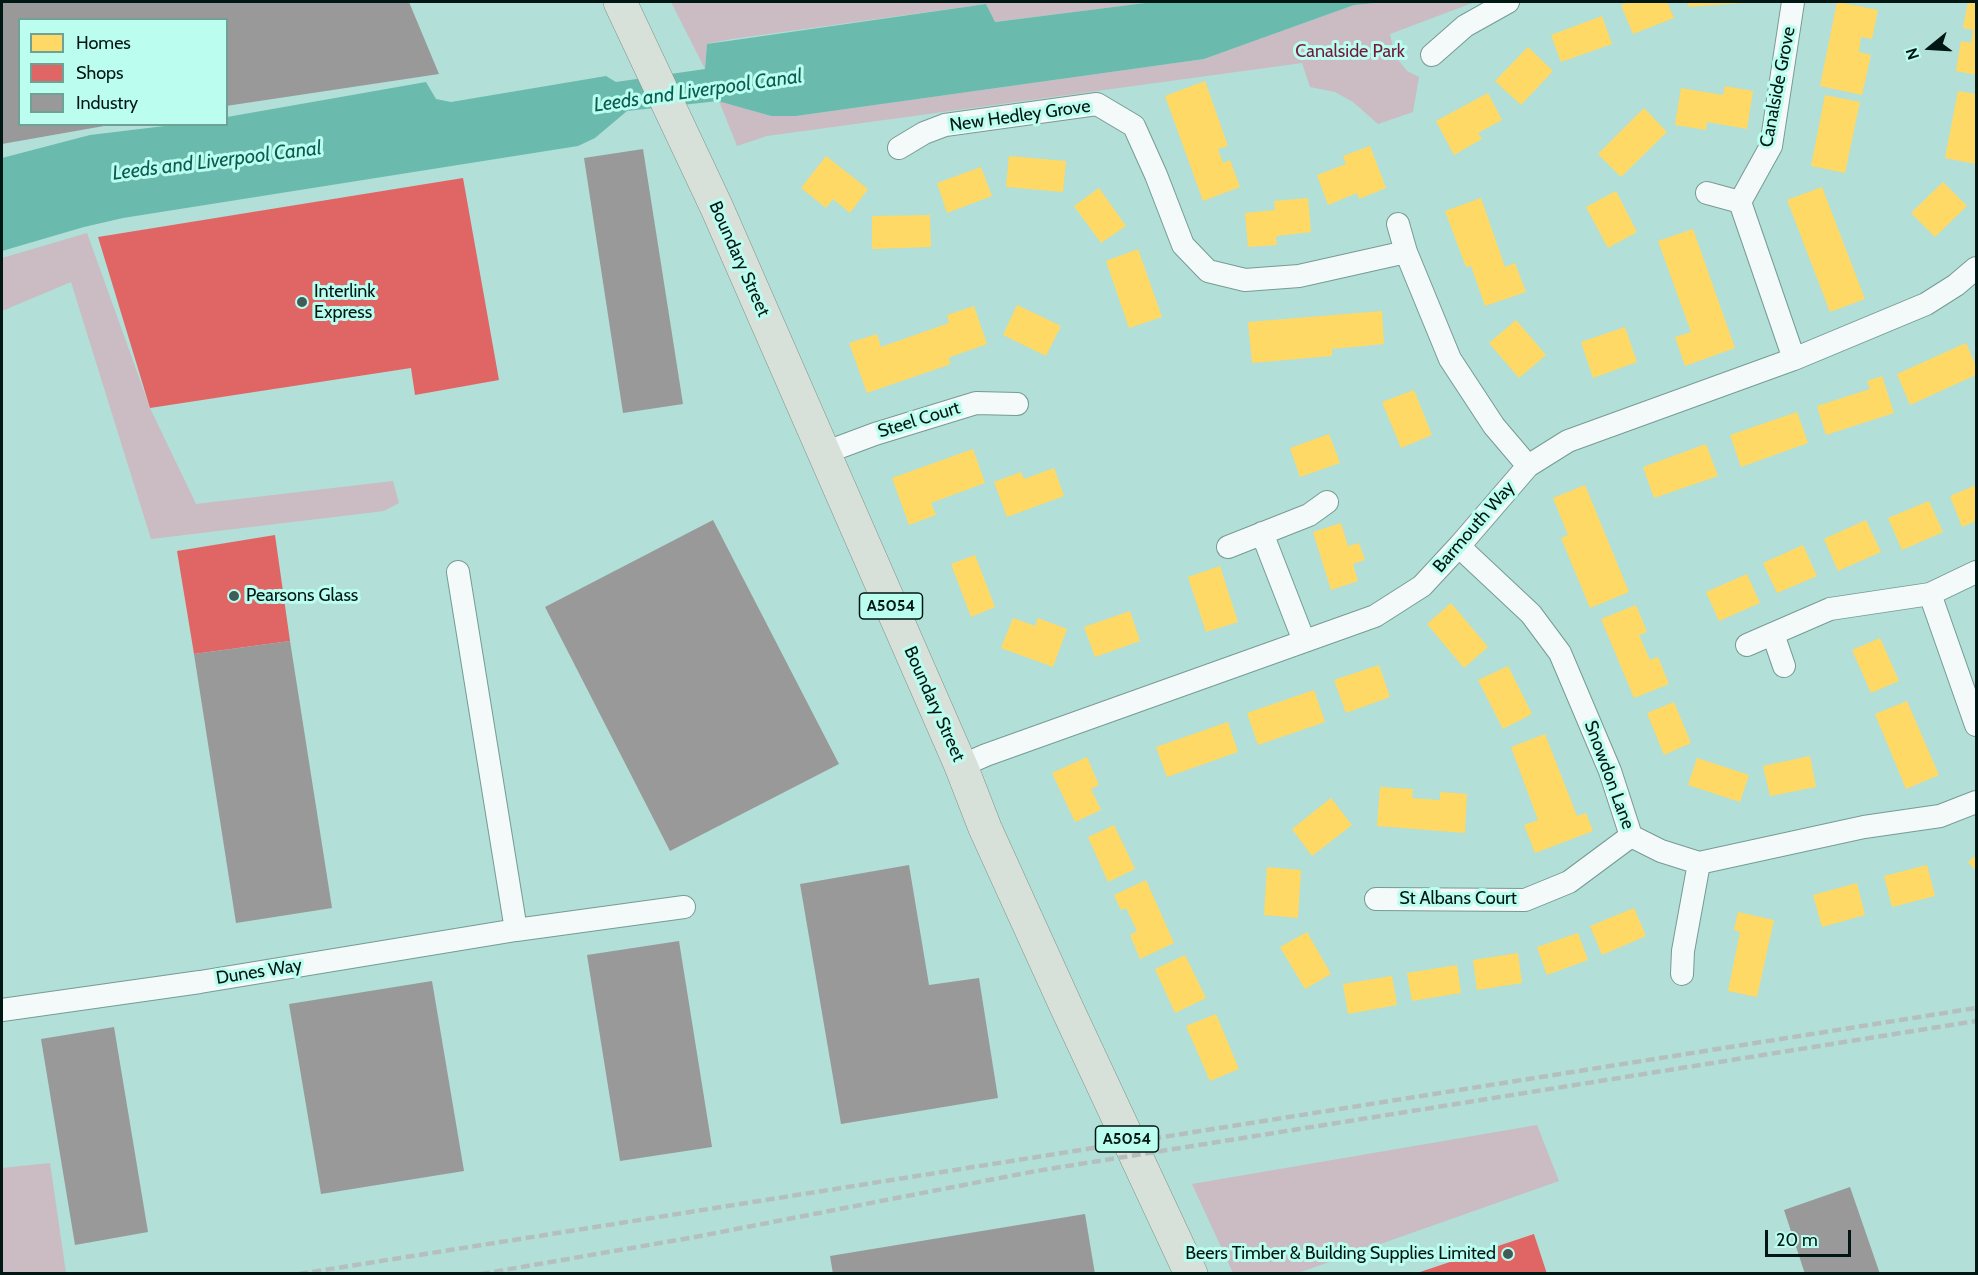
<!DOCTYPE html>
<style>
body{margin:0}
#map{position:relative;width:1978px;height:1275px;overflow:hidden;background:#b2dfd7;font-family:Cabin,sans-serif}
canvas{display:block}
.frame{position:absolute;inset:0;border:3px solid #001713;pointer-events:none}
.legend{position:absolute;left:18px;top:18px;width:210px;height:108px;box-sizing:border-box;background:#bbfdef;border:2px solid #70a197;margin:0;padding:8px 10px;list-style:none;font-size:18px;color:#001713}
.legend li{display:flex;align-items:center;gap:12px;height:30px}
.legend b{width:30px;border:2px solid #70a197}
.north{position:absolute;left:1900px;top:18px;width:60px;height:60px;-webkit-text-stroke:4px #bbfdef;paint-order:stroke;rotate:252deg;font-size:16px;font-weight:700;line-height:24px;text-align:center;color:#001713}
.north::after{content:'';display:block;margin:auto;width:21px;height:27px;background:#001713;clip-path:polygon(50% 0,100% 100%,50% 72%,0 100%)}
.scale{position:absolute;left:1765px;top:1230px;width:86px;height:27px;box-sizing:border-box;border:3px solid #001713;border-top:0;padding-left:8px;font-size:18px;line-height:21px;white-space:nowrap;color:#001713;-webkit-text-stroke:4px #bbfdef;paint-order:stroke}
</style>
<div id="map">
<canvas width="1978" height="1275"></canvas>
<div class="frame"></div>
<ul class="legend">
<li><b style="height:16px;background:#ffd966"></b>Homes</li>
<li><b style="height:16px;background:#e06666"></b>Shops</li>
<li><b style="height:16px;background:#999"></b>Industry</li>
</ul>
<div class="north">N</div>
<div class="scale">20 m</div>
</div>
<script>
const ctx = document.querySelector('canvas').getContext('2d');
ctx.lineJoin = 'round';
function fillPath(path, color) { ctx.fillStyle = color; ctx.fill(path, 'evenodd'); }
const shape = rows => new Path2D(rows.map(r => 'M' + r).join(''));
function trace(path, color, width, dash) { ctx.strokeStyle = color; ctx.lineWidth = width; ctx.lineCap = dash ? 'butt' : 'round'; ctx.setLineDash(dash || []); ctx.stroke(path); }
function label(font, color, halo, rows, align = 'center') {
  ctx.font = font + ' Cabin,sans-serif'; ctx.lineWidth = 6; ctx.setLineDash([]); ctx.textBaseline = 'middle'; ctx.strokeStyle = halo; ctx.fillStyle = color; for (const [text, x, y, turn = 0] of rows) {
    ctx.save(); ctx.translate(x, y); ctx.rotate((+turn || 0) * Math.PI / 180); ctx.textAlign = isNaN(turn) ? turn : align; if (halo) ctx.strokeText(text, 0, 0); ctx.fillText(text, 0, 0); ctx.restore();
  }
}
fillPath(shape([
 [671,2,1153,2,994,22,986,4,732,39,707,44,705,69],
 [1387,2,1475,2,1390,34,1395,56,1407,71,1419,77,1413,112,1378,124,1353,102,1335,92,1310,87,1302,63,767,136,737,146,719,101,771,116,796,116,1204,59,1354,5],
 [87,233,150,408,196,504,393,481,399,503,384,511,151,539,71,282,2,311,2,258],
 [1537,1125,1559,1181,1298,1273,1233,1273,1192,1184],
 [50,1163,66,1273,2,1273,2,1168]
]), '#cbbbc2');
fillPath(shape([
 [1153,2,1387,2,1354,5,1204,59,796,116,771,116,718,101,627,111,595,138,578,146,123,218,84,227,2,251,2,158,90,135,173,125,226,124,227,117,426,82,436,99,451,102,606,76,616,82,705,69,707,44,986,4,995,22]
]), '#6abbad');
fillPath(shape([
 [1630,2,1667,2,1674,18,1633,34,1621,5],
 [1688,2,1745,2,1745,3,1688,7],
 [1837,2,1878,10,1872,39,1861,37,1859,52,1871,55,1862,95,1820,86],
 [1968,2,1976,2,1976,75,1956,71,1961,41,1971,43,1973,30,1963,28],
 [1602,16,1612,44,1561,62,1551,35],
 [1528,47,1553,71,1521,105,1495,81],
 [1205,81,1228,146,1218,149,1223,163,1230,160,1240,187,1203,201,1165,96],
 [1725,86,1753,91,1747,129,1707,122,1706,130,1675,125,1681,88,1723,95],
 [1958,91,1976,94,1976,164,1945,158],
 [1488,93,1502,120,1478,133,1482,139,1454,155,1436,121],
 [1825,95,1860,102,1845,173,1811,166],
 [1644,108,1667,132,1621,177,1598,154],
 [1370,146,1386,188,1359,199,1357,193,1328,205,1317,175,1346,164,1343,156],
 [826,156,868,189,850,213,833,199,826,208,801,188],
 [1009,156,1066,161,1063,192,1006,187],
 [981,167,992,196,947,213,937,183],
 [1943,182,1967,206,1935,237,1911,213],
 [1822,187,1865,299,1830,312,1787,200],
 [1099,188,1126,226,1101,243,1074,206],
 [1616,191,1637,232,1608,248,1586,207],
 [1308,198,1311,232,1276,236,1277,245,1248,247,1245,213,1275,210,1274,201],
 [1481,198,1505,267,1515,263,1526,292,1485,306,1471,266,1466,267,1445,211],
 [930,215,931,247,872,249,872,216],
 [1693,229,1735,348,1685,366,1675,337,1691,332,1658,241],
 [1138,249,1162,317,1129,328,1106,261],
 [1017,305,1061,326,1046,356,1003,335],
 [974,306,987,344,948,358,951,364,867,393,849,343,877,334,881,347,949,323,947,315],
 [1382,311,1384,344,1332,349,1332,356,1252,363,1248,322],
 [1516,320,1546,355,1519,378,1489,343],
 [1625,327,1637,362,1593,378,1581,342],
 [1966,343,1976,366,1976,375,1910,405,1897,374],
 [1882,376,1894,413,1826,435,1817,406,1870,389,1867,381],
 [1414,390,1432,435,1401,448,1382,402],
 [1797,412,1808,443,1741,467,1730,435],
 [1329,434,1340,463,1300,477,1290,448],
 [1706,444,1718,476,1654,498,1643,467],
 [973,449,985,483,931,503,936,515,909,525,892,478],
 [1054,468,1064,496,1007,517,994,482,1021,472,1024,479],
 [1585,485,1629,592,1590,608,1561,538,1568,535,1553,498],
 [1976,485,1976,521,1962,527,1950,496],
 [1929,501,1943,532,1902,550,1888,518],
 [1866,520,1881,552,1838,571,1824,539],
 [1341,523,1348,546,1359,543,1365,560,1353,564,1358,581,1331,590,1313,532],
 [1803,545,1817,576,1777,593,1763,563],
 [975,555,995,607,971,617,951,564],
 [1220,566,1238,622,1206,632,1188,577],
 [1747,574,1760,603,1719,621,1706,592],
 [1451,603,1488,647,1464,668,1427,624],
 [1636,605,1647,632,1639,635,1650,660,1658,657,1669,684,1634,698,1601,619],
 [1130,611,1140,641,1095,657,1084,627],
 [1013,618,1035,626,1038,618,1067,629,1053,667,1001,648],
 [1880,638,1899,681,1871,693,1852,650],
 [1379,665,1390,697,1346,713,1334,680],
 [1508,666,1532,714,1503,729,1478,680],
 [1314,690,1325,722,1258,745,1247,713],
 [1907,701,1939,775,1906,789,1875,714],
 [1674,702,1691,743,1664,755,1647,713],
 [1228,722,1238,752,1167,777,1156,747],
 [1545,734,1577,816,1586,813,1593,831,1535,853,1524,825,1538,820,1511,747],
 [1810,756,1816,787,1770,796,1763,766],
 [1087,757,1099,785,1091,789,1101,810,1075,822,1052,773],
 [1697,758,1749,775,1740,802,1688,785],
 [1380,787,1413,789,1412,798,1440,800,1440,792,1467,794,1465,833,1377,826],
 [1331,798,1352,825,1312,856,1292,829],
 [1114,825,1135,869,1108,882,1088,837],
 [1976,855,1976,871,1968,862],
 [1927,865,1935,896,1892,907,1884,876],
 [1267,867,1301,870,1298,918,1264,915],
 [1146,880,1174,943,1140,959,1130,935,1137,931,1126,908,1121,910,1114,895],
 [1857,883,1865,915,1822,927,1813,895],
 [1634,908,1646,936,1602,955,1590,926],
 [1738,912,1774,920,1757,997,1728,991,1740,932,1734,930],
 [1307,932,1331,974,1305,989,1280,947],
 [1578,933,1588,960,1547,975,1537,947],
 [1518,953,1522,983,1477,990,1473,960],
 [1185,955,1206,998,1175,1013,1155,969],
 [1457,965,1461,993,1412,1001,1407,973],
 [1392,976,1397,1005,1348,1014,1343,984],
 [1216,1014,1239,1069,1210,1081,1186,1026]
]), '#ffd966');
fillPath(shape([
 [463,178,499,380,415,395,411,368,150,408,98,237],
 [275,535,290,641,194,654,177,551],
 [1534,1234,1547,1274,1417,1274,1417,1273]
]), '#e06666');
fillPath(shape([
 [2,2,409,2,439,74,226,106,226,20,20,20,20,124,104,126,2,144],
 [643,149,683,404,623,413,584,158],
 [713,520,839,764,670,851,545,607],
 [290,641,332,908,236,923,194,654],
 [909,865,929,985,979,978,998,1098,841,1124,800,884],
 [679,941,712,1147,620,1161,587,955],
 [432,981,464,1171,321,1194,289,1004],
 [114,1027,148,1232,75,1245,41,1039],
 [1850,1187,1880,1274,1805,1274,1784,1210],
 [1085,1214,1095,1274,833,1274,830,1256]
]), '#999');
const minor = shape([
 [1432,55,1465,26,1508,2],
 [899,148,924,133,945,125,1097,104,1134,126,1156,175,1183,245,1208,271,1245,280,1299,276,1406,252],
 [1707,193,1740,202,1794,359],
 [1740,202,1771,146,1793,2],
 [1398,224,1406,252,1450,359,1494,426,1528,466],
 [824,453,875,434,976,403,1017,404],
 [1262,533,1304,641],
 [1460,545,1467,554,1531,614,1560,653,1610,771,1631,836,1661,851,1699,863,1864,827,1940,816,1976,802],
 [1228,547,1309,515,1327,502],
 [458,572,516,930],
 [1930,594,1976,725],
 [1773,634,1784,666],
 [1747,645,1830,609,1930,594,1976,572],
 [961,766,986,755,1375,616,1422,586,1460,545,1528,466,1568,441,1794,359,1926,304,1956,285,1976,268],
 [1376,899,1525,900,1569,882,1631,836],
 [1682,974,1683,951,1699,863],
 [2,1010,200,982,516,930,684,907]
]);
const primary = shape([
 [620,2,717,208,961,766,985,828,1065,1004,1191,1274]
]);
trace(minor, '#769b95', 24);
trace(primary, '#7e9688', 34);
trace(minor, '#f3faf9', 22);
trace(primary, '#d8e0da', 33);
trace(shape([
 [299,1274,1976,1008],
 [481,1274,695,1237,1036,1171,1976,1021]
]), '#b5c0be', 4.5, [9, 4.5]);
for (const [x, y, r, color] of [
 [302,302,6,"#3e5d58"],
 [234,596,6,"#3e5d58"],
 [1508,1254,6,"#3e5d58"]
]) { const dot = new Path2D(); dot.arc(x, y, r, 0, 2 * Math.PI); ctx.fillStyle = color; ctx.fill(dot); trace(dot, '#bbfdef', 2); }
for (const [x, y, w] of [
 [891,606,63],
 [1127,1139,63]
]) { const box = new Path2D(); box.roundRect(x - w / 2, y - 13, w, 26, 4.5); ctx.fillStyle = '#bbfdef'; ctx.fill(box); trace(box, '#001713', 1.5); }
label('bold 16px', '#001713', null, [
 ["A5054",891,606],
 ["A5054",1127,1139]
]);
label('18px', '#711a3d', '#bbfdef', [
 ["Canalside Park",1350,52]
]);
label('18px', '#001713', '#bbfdef', [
 ["Canalside Grove",1778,87,-79],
 ["New Hedley Grove",1020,116,-8],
 ["Boundary Street",739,259,66],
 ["Steel Court",919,420,-17],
 ["Barmouth Way",1474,527,-49],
 ["Boundary Street",934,704,66],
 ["Snowdon Lane",1609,775,70],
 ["St Albans Court",1458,899],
 ["Dunes Way",259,972,-9]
]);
label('18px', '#001713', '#bbfdef', [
 ["Interlink",314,292],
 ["Express",314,313],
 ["Pearsons Glass",246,596],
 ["Beers Timber & Building Supplies Limited",1496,1254,"right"]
], 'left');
label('italic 20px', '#0a5c51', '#bbfdef', [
 ["Leeds and Liverpool Canal",698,91,-8],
 ["Leeds and Liverpool Canal",217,161,-7]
]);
</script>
